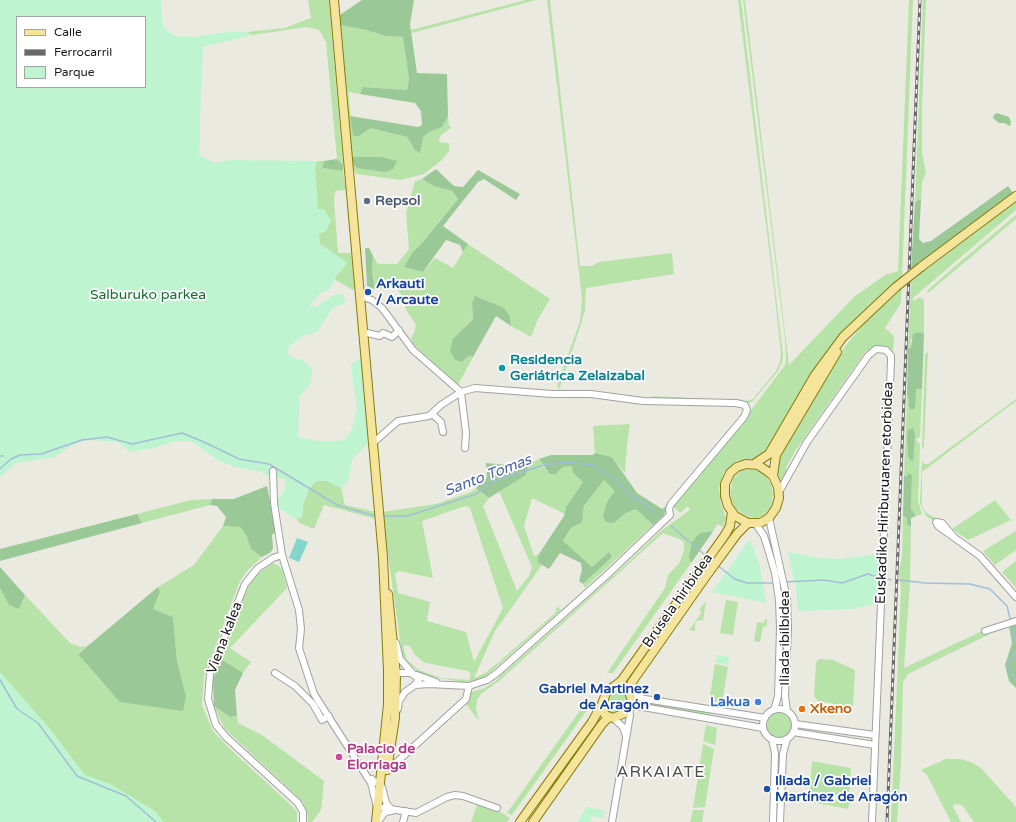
<!DOCTYPE html>
<meta charset="utf-8">
<style>
body{margin:0}
#map{position:relative;width:1016px;height:822px;overflow:hidden;background:#ebeae0;font-family:"Varela Round",sans-serif}
canvas{display:block}
.legend{position:absolute;left:16px;top:16px;width:130px;height:72px;box-sizing:border-box;background:#fff;border:1px solid #a3a3a3;margin:0;padding:5px 7px;list-style:none;font-size:12px;color:#1a1a1a}
.legend li{display:flex;align-items:center;gap:8px;height:20px}
.legend b{width:20px;border:1px solid #a3a3a3}
</style>
<div id="map">
<canvas width="1016" height="822"></canvas>
<ul class="legend">
<li><b style="height:5px;background:#f5e49c"></b>Calle</li>
<li><b style="height:5px;background:#686868"></b>Ferrocarril</li>
<li><b style="height:11px;background:#bef5d0"></b>Parque</li>
</ul>
</div>
<script>
const ctx = document.querySelector('canvas').getContext('2d');
ctx.lineJoin = 'round';
function fillPath(path, color) { ctx.fillStyle = color; ctx.fill(path, 'evenodd'); }
const shape = rows => new Path2D(rows.map(r => 'M' + r).join(''));
function trace(path, color, width, dash) { ctx.strokeStyle = color; ctx.lineWidth = width; ctx.lineCap = dash ? 'butt' : 'round'; ctx.setLineDash(dash || []); ctx.stroke(path); }
function label(font, color, halo, rows, align = 'center') {
  ctx.font = font + ' "Varela Round",sans-serif'; ctx.lineWidth = 3.5; ctx.setLineDash([]); ctx.textBaseline = 'middle'; ctx.strokeStyle = halo; ctx.fillStyle = color; for (const [text, x, y, turn = 0] of rows) {
    ctx.save(); ctx.translate(x, y); ctx.rotate((+turn || 0) * Math.PI / 180); ctx.textAlign = isNaN(turn) ? turn : align; if (halo) ctx.strokeText(text, 0, 0); ctx.fillText(text, 0, 0); ctx.restore();
  }
}
fillPath(shape([
 [308,0,329,0,343,165,337,159,326,42,319,30,307,27,252,35,247,32,285,28,311,18],
 [526,0,536,0,412,33,411,30],
 [547,0,550,0,580,266,592,266,599,262,672,253,674,274,586,288,585,310,581,324,559,390,557,386,580,321,582,298],
 [738,0,741,0,783,355,782,363,778,371,752,402,746,403,731,401,653,399,653,396,746,401,753,399,776,371,780,362,781,354,774,289],
 [743,0,745,0,789,365,854,297,885,275,898,271,909,0,913,0,901,303,885,328,894,336,893,355,887,347,881,346,872,348,868,352,866,351,795,451,786,468,788,471,781,481,777,472,778,457,836,358,863,324,898,292,897,280,848,327,767,451,758,458,736,461,724,472,719,488,721,504,726,518,723,527,718,524,713,531,700,533,689,557,691,563,613,673,607,673,665,588,668,575,680,562,684,550,684,542,679,539,663,533,499,681,481,694,477,700,476,709,479,721,466,704,471,692,485,688,495,681,624,566,662,530,690,510,688,506,680,513,672,505,743,421,785,365,786,359,785,338],
 [923,0,926,0,922,109,922,153,926,173,922,182,921,199,915,202],
 [340,25,366,30,386,36,403,37,409,79,407,90,364,87,360,94,348,92,353,136,359,135,369,128,407,137,415,150,423,137,429,132,442,127,448,116,449,126,452,127,440,136,439,142,449,143,449,151,442,160,424,174,400,180,357,174,354,170,353,164,357,168,371,169,381,157,352,157],
 [317,161,324,161,322,168,343,171,346,190,335,191,334,200,338,253,351,253,355,288,353,290,303,261,313,209,312,175],
 [422,179,435,186,452,191,458,199,423,242,412,253,404,267,423,272,435,258,453,268,468,244,550,299,538,319,531,337,511,326,510,317,472,304,473,318,464,328,450,351,455,360,462,362,469,356,473,357,458,385,414,345,411,338,415,331,416,325,405,308,407,301,395,287,375,289,372,272,373,256,378,264,397,264,409,249,406,213,415,181],
 [1016,202,1016,210,913,298,913,301,920,297,924,300,924,334,921,332,911,339,911,347,908,349,911,281],
 [1016,215,1016,219,927,294,928,290,954,267],
 [928,352,924,446,922,450,925,354],
 [916,389,922,389,920,437,916,439,920,445,918,501,922,514,916,516,911,509,912,475,904,476,907,395,909,400,909,407],
 [1016,399,1016,401,922,472,922,505,925,512,935,518,932,520,926,516,920,503,922,460,924,464,928,464],
 [630,424,627,446,625,473,612,457,595,453,593,426],
 [539,459,544,468,573,466,573,473,583,482,566,507,565,514,532,498,524,526,534,556,539,554,537,562,542,565,495,631,474,678,485,673,499,662,555,613,557,606,561,610,486,676,474,681,462,682,433,677,420,673,407,662,402,654,382,512,436,504,471,492,476,488,489,498,483,506,517,591,529,576,532,567,499,491,526,475,529,464],
 [465,506,470,508,503,608,474,662,466,632,427,621,430,602,398,593,395,573,399,571,433,578,422,521],
 [404,645,410,646,415,655,425,663,468,671,471,674,469,680,441,678,419,670,407,660,404,650],
 [749,469,758,471,766,476,771,485,773,494,771,507,764,515,757,518,749,517,737,510,732,502,730,493,733,478,741,471],
 [604,480,616,491,614,523,626,513,636,509,653,525,585,588,583,584,612,557,609,552,592,567,563,542,571,528,583,515,584,506],
 [316,481,327,481,341,488,345,505,376,512,376,519,324,505,314,529,300,523,296,519,302,517,303,505,309,489],
 [212,499,210,505,142,523,137,514,191,500],
 [995,500,1011,520,968,540,952,529],
 [903,516,907,518,907,524,911,527,910,583,904,668,984,630,988,635,908,674,903,683,901,763,897,822,891,822,901,589,899,572,902,556],
 [223,526,240,527,246,535,251,549,262,557,248,570,240,581,204,676,202,705,213,731,228,747,293,807,297,812,297,822,0,822,0,588,9,605,19,608,25,595,70,643,80,647,87,646,78,653,186,696,177,661,173,617,153,609,160,592,158,587,194,565],
 [1016,531,1016,550,995,565,983,551],
 [725,540,728,542,636,671,632,669],
 [773,546,784,600,784,656,782,656,782,600,770,547],
 [1016,561,1016,588,1002,572],
 [272,563,279,566,283,571,287,588,230,648,251,662,243,673,221,659,249,585,258,574],
 [726,600,738,602,733,635,720,633],
 [706,601,703,621,699,620,695,623,695,631,689,630,702,612,699,610],
 [765,619,767,620,767,626,763,627,760,642,754,641,757,622,764,623],
 [819,659,833,660,855,670,853,707,818,701,814,696,816,663],
 [715,664,728,667,722,702,717,701,715,703,709,702],
 [623,688,628,699,624,710,612,714,605,710,604,703,607,696,615,689],
 [588,699,590,706,512,815,507,813],
 [647,702,710,713,710,715,647,705],
 [214,706,230,717,237,716,238,723,262,735,324,781,321,810,312,822,308,822,307,811,302,801,224,728],
 '766 725a13 13 0 1 1 26 0a13 13 0 1 1-26 0Z',
 [706,725,717,728,715,745,703,741],
 [703,744,714,749,705,807,693,808],
 [946,759,960,759,971,762,981,768,1016,807,1016,822,974,822,962,805,955,804,953,807,961,822,951,822,927,775,921,770],
 [812,761,851,768,849,797,810,791],
 [811,795,850,802,848,809,810,802],
 [478,802,497,810,510,818,507,822,471,822],
 [693,810,704,810,702,822,690,822]
]), '#b7e3a8');
fillPath(shape([
 [362,0,414,0,410,24,417,73,447,74,448,116,442,127,429,132,423,137,420,153,415,150,407,137,370,128,359,136,353,136,350,116,418,127,422,125,421,111,415,103,360,94,363,87,407,90,409,79,403,37,386,36,366,30,340,25,340,15],
 [997,113,1009,117,1011,123,1010,126,1004,123,999,123,993,118,994,115],
 [352,157,381,157,397,161,393,169,386,172,357,168,353,164],
 [337,159,343,165,343,171,322,168,324,161],
 [436,169,454,186,463,187,478,170,520,194,516,200,484,179,478,182,443,226,468,244,463,252,460,245,446,240,423,272,404,267,412,253,423,242,458,199,452,191,434,186,422,179],
 [1008,186,1013,193,911,269,915,202,921,199,919,239,923,243,931,241],
 [365,248,369,248,373,256,372,272,375,289,367,286],
 [475,296,504,308,510,317,511,326,496,316,473,357,469,356,462,362,455,360,450,351,453,339,473,319,472,304],
 [921,332,924,334,922,389,916,389,915,408,912,410,909,407,909,400,907,395,908,349,911,347,913,334],
 [913,428,915,435,913,462,908,457,907,434,908,430],
 [595,453,612,457,637,493,662,509,667,506,664,515,653,525,636,509,626,513,614,523,606,522,603,516,607,502,615,491,604,480,584,506,582,522,571,528,563,541,592,567,609,552,612,557,583,584,579,581,582,570,581,563,560,553,549,569,537,562,539,554,564,516,566,507,583,482,573,473,572,466,562,467,556,474,550,474,539,459,551,455,593,455],
 [486,463,518,466,529,464,526,475,489,498,476,488,487,477],
 [908,473,912,475,911,509,916,516,911,518,911,527,907,524,907,518,903,516,904,476,907,476],
 [267,486,276,531,272,535,273,548,271,552,262,557,251,549,246,535,240,527,223,526,226,517,217,506,210,505,212,499,234,499],
 [137,514,142,523,0,561,0,549],
 [713,531,712,533,691,563,689,557,692,542,700,533],
 [0,567,25,595,19,609,9,605,0,588],
 [158,587,160,592,153,609,173,617,177,661,186,696,183,711,120,702,78,654],
 [1015,624,1016,626,1016,688,1009,681,1005,665,1012,643,1009,626],
 [221,659,243,673,235,690,237,716,230,717,214,706,213,679]
]), '#9ac897');
fillPath(shape([
 [0,0,161,0,162,20,164,28,175,36,193,37,229,32,247,32,252,35,203,47,199,155,215,163,229,160,317,161,315,167,318,209,324,209,331,221,326,231,319,234,320,244,348,263,337,275,330,289,319,294,309,307,317,306,332,296,342,293,346,302,333,308,317,332,303,336,289,346,288,353,291,357,304,361,313,370,310,384,300,396,298,437,318,441,337,441,345,439,352,429,357,410,351,364,361,358,370,441,352,460,348,481,341,488,327,481,316,481,309,489,303,505,302,517,296,519,277,507,276,502,284,491,286,479,270,477,261,472,235,467,218,460,191,441,176,441,154,448,130,452,118,442,88,440,76,443,54,457,16,463,0,477],
 [17,17,145,17,145,87,17,87],
 [750,539,760,566,766,603,712,592],
 [788,552,820,558,840,559,878,554,876,604,852,609,798,611,796,588],
 [717,655,729,657,728,665,716,663],
 [0,672,51,730,85,775,110,784,132,797,155,811,164,822,0,822],
 [587,807,604,810,603,818,592,816,590,822,577,822]
]), '#bef5d0');
fillPath(shape([
 [297,538,308,542,299,562,289,558]
]), '#82d6ca');
trace(shape([
 [0,456,3,456],
 [0,469,11,459,20,455,41,454,82,440,107,437,132,444,182,433,204,442,239,459,269,464,337,505,375,516],
 [384,516,407,516,476,494,493,482,505,477,544,465,568,462,593,465,611,477,631,496,647,505,655,513],
 [671,526,706,556],
 [717,565,735,579,747,583,774,583],
 [885,578,891,580],
 [899,580,925,583,970,584,990,589,1007,606,1011,622],
 [785,582,824,580,842,583,868,574,877,577],
 [1012,625,1016,643],
 [1016,651,1007,665,1016,681],
 [0,680,17,709,38,723,77,776,126,796,156,822]
]), '#a3bed7', 1.5);
const minor = shape([
 [360,296,372,300,382,308,413,350,461,392,475,388,552,394,591,394,643,401,736,403,745,405,747,410,744,417,671,504,669,509,670,515,607,575,497,673,487,680,469,686,429,684,415,685],
 [363,332,380,336,383,333,392,337,399,330],
 [432,414,441,422,443,432],
 [373,443,398,421,429,416,441,405,461,392,466,433,465,448],
 [273,471,274,503,282,555,299,610,301,629,299,648,314,694,371,783,377,807,416,813,447,797,455,795,463,796,497,808],
 [779,492,807,442,868,356,876,349,886,350,891,356,891,361,872,822],
 [769,518,787,599,788,628,785,696,787,711],
 [755,523,764,536,768,549,775,573,779,600,780,628,778,696,774,710],
 [953,536,942,523,936,522,938,526,980,556,1016,597],
 [282,555,273,558,258,568,245,584,210,674,208,699,216,725,226,737,298,803,303,812,303,822],
 [985,631,1016,621],
 [396,643,400,659,413,674],
 [275,673,295,686,313,704,322,720,329,716],
 [417,675,436,682],
 [394,677,400,673,411,673,419,679,415,685,405,692,399,701,398,709],
 [631,694,645,699,765,718],
 [629,707,643,707,763,728],
 '763 725a16 16 0 1 1 32 0a16 16 0 1 1-32 0Z',
 [613,718,623,727,626,736],
 [795,724,875,735],
 [793,732,875,745],
 [772,739,775,754,773,822],
 [387,771,466,699,469,686],
 [372,779,382,787,386,803,392,810],
 [380,819,385,812,392,811],
 [403,822,406,811],
 [612,822,630,715,629,708],
 [780,822,783,754,787,739]
]);
const major = shape([
 [334,0,383,557,388,671,388,704,376,822],
 [921,267,1016,196],
 [746,464,758,465,767,471,773,476,778,487,779,498,776,508,769,518,760,523,748,523,735,516,728,506,725,496,725,484,730,473,737,467,746,464],
 [754,464,769,454,815,375,843,337,896,287],
 [773,476,776,455,837,352],
 [616,685,622,680,725,535,730,526,732,512],
 [616,685,627,687,632,700,625,713,613,718,605,715,601,706,607,691,616,685],
 [629,690,632,682,707,575,737,534,748,523],
 [387,770,395,718,396,675,388,594],
 [520,822,592,722,601,706],
 [533,822,602,724,609,717]
]);
trace(minor, '#a1a1a1', 8);
trace(major, '#877c0a', 10);
trace(minor, '#fff', 6);
trace(major, '#f5e49c', 8);
const rail = shape([
 [887,822,920,0]
]);
trace(rail, '#686868', 3);
trace(rail, '#fff', 1.5, [4.5]);
const majorBridge = shape([
 [896,287,921,267]
]);
trace(majorBridge, '#877c0a', 10, []);
trace(majorBridge, '#f5e49c', 8);
for (const [x, y, r, color] of [
 [367,201,4,"#5c6f8a"],
 [368,292,4,"#1a4fb4"],
 [502,368,4,"#0f9aa8"],
 [657,697,4,"#1a4fb4"],
 [758,702,4,"#3f7fe0"],
 [802,709,4,"#e8710a"],
 [339,757,4,"#d1479c"],
 [767,789,4,"#1a4fb4"]
]) { const dot = new Path2D(); dot.arc(x, y, r, 0, 2 * Math.PI); ctx.fillStyle = color; ctx.fill(dot); trace(dot, '#fff', 1.5); }
label('bold 14px', '#4e5e75', '#fff', [
 ["Repsol",375,201]
], 'left');
label('bold 14px', '#164399', '#fff', [
 ["Arkauti",376,284],
 ["/ Arcaute",376,300],
 ["Gabriel Martinez",649,689,"right"],
 ["de Aragón",649,705,"right"],
 ["Iliada / Gabriel",775,781],
 ["Martínez de Aragón",775,797]
], 'left');
label('14px', '#126f30', '#fff', [
 ["Salburuko parkea",148,295]
]);
label('bold 14px', '#0d838f', '#fff', [
 ["Residencia",510,360],
 ["Geriátrica Zelaizabal",510,376]
], 'left');
label('14px', '#1a1a1a', '#fff', [
 ["Euskadiko Hiriburuaren etorbidea",885,493,-88],
 ["Brusela hiribidea",678,601,-55],
 ["Viena kalea",225,638,-69],
 ["Iliada ibilbidea",785,638,-90]
]);
label('bold 14px', '#366cbe', '#fff', [
 ["Lakua",750,702]
], 'right');
label('bold 14px', '#c56008', '#fff', [
 ["Xkeno",810,709]
], 'left');
label('bold 14px', '#b23c85', '#fff', [
 ["Palacio de",347,749],
 ["Elorriaga",347,765]
], 'left');
label('italic 15px', '#4e64a2', '#fff', [
 ["Santo Tomas",488,476,-21]
]);
ctx.letterSpacing = '1px';
label('16px', '#4d4d4d', '#fff', [
 ["ARKAIATE",661,773]
]);
ctx.letterSpacing = '0px';
</script>
